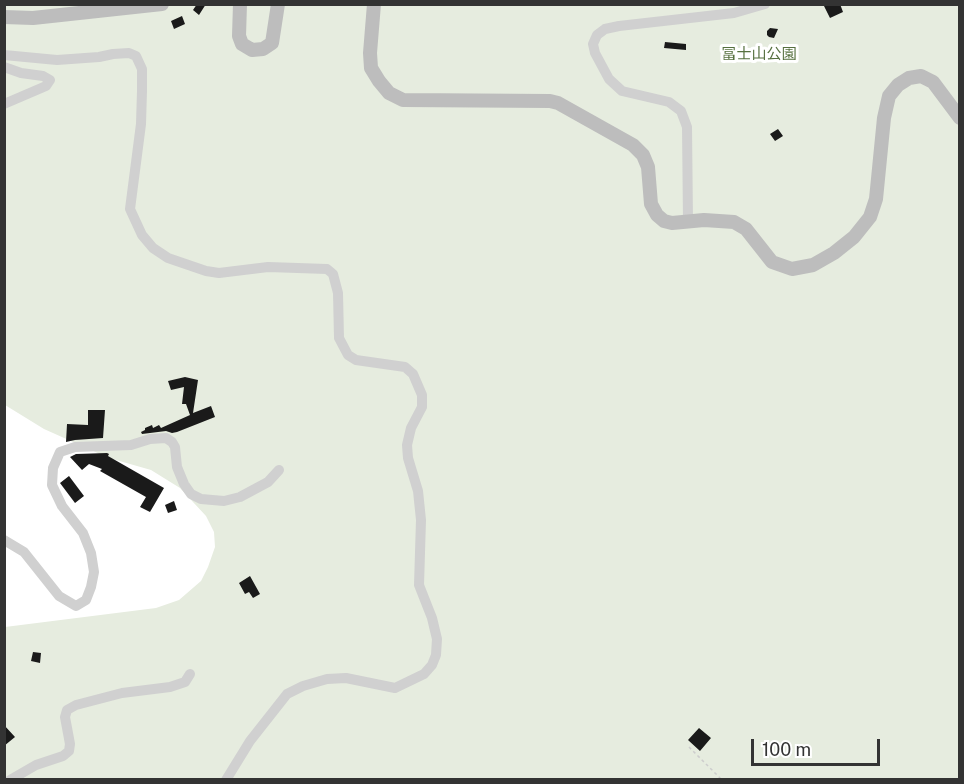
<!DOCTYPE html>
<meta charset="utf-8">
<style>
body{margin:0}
#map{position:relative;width:964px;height:784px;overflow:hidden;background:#fff;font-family:"Public Sans",sans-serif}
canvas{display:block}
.frame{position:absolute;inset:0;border:6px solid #333;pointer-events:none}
.scale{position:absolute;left:751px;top:739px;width:129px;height:27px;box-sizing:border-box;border:3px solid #333;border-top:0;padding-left:8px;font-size:18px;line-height:21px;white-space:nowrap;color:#333;-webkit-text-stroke:4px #fff;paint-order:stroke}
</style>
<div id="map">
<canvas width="964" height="784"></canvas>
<div class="frame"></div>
<div class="scale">100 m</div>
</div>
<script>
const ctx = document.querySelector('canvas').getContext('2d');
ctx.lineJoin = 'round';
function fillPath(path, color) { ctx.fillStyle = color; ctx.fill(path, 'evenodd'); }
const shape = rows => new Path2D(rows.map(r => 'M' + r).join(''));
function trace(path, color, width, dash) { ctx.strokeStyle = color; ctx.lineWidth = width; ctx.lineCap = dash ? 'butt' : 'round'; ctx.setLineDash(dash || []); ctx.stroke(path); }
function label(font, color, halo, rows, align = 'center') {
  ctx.font = font + ' "Public Sans","Noto Sans JP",sans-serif'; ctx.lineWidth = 6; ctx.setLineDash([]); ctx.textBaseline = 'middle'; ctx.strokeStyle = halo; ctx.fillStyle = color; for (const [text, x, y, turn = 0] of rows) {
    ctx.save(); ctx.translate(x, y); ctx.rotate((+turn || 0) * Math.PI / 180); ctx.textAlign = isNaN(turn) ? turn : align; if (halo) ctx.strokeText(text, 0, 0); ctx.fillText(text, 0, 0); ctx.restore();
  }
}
fillPath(shape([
 [5,5,959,5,959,779,5,779,5,627,156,608,179,600,201,581,208,567,215,547,214,532,206,516,180,488,151,470,109,458,44,429,5,405]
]), '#e6ecdf');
fillPath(shape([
 [197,4,206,4,199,15,193,10],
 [828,4,840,4,843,12,830,18,824,6],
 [182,16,185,24,174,29,171,21],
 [770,28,778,29,774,38,769,37,767,35,767,31],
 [665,42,686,44,686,50,664,48],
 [778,129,783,136,775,141,770,134],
 [185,377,198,380,193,413,211,406,215,417,177,432,172,433,166,431,142,434,141,432,145,430,145,428,152,425,153,428,159,425,161,428,190,415,186,404,182,404,184,387,171,390,168,381],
 [88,410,105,410,103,438,75,440,66,442,67,424,88,425],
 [107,453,109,454,108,456,164,488,150,512,140,507,146,497,100,471,102,469,89,464,82,470,70,457,76,454],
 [69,476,84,496,75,503,60,483],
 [174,501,177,510,168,513,165,505],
 [250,576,260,594,253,598,249,592,245,594,239,583],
 [33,652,41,653,40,663,31,661],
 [4,725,15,737,4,746],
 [699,728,711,738,700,751,688,740]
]), '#1a1a1a');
trace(shape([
 [689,747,722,780]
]), '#cdcdcd', 1.5, [3, 3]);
trace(shape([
 [4,55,57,60,99,57,113,54,129,53,136,56,142,69,142,91,141,124,130,209,142,235,153,248,168,258,206,271,219,273,268,267,327,269,333,274,338,293,339,338,348,355,356,360,405,367,413,374,422,395,422,407,411,428,407,445,408,458,418,491,421,520,419,585,432,618,437,639,436,655,432,665,424,674,395,688,346,678,327,679,303,686,287,694,250,741,226,780],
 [4,67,21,73,43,76,50,80,46,86,4,104],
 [688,221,687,127,681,111,669,102,622,91,609,79,595,53,593,44,597,35,605,29,619,26,734,13,765,4],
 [4,540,24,552,59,596,76,606,86,600,91,587,94,572,91,553,83,533,62,506,52,485,53,468,60,452,75,447,131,445,150,439,166,438,172,442,175,447,177,467,184,484,191,494,201,499,224,501,240,497,268,482,279,470],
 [10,780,36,765,63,756,69,751,70,744,65,717,67,710,76,705,122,693,170,687,185,682,190,674]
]), '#d0d0d0', 10);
trace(shape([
 [240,4,239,36,242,44,252,50,263,49,272,43,278,4],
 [374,4,370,53,371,68,379,81,389,93,403,100,550,101,558,103,633,145,643,155,648,167,651,204,657,215,664,221,672,223,704,220,734,222,746,229,772,262,792,269,813,265,834,253,854,237,870,217,876,199,884,118,889,96,898,85,909,78,921,76,933,82,960,118],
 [4,17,33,18,162,4]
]), '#bdbdbd', 14);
label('15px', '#56703f', '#fff', [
 ["冨士山公園",759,54]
]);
</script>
